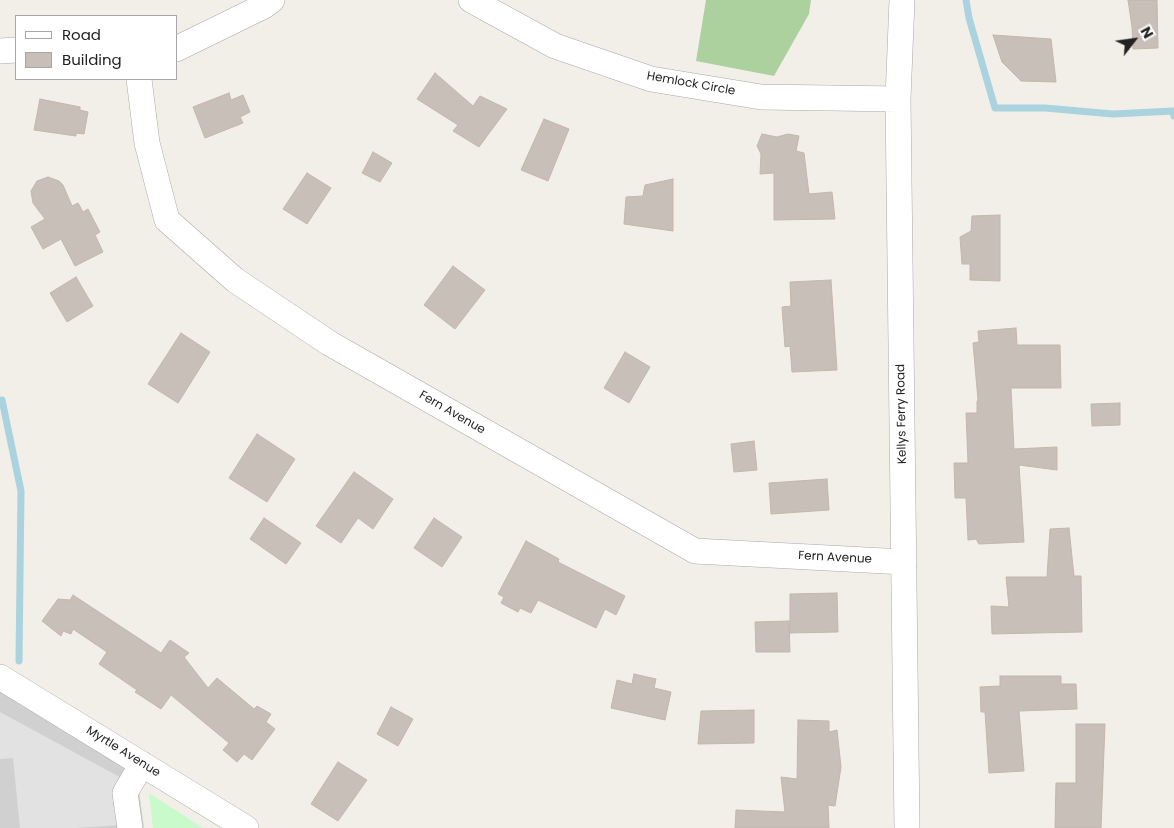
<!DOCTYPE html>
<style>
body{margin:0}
#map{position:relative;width:1174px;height:828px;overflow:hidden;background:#f2efe9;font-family:Poppins,sans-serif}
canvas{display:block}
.legend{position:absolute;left:15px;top:15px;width:162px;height:65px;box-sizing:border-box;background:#fff;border:1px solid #a7a7a7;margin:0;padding:6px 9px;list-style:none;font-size:15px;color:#222}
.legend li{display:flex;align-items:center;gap:10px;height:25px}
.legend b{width:25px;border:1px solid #a7a7a7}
.north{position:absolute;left:1109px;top:15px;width:50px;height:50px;-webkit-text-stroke:4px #fff;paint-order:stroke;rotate:60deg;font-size:14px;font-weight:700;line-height:20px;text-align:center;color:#222}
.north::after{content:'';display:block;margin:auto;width:18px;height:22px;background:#222;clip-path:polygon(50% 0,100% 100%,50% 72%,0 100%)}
</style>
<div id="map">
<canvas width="1174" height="828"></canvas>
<ul class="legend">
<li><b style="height:6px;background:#fff"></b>Road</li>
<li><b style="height:14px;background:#c7bfb8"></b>Building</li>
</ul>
<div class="north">N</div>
</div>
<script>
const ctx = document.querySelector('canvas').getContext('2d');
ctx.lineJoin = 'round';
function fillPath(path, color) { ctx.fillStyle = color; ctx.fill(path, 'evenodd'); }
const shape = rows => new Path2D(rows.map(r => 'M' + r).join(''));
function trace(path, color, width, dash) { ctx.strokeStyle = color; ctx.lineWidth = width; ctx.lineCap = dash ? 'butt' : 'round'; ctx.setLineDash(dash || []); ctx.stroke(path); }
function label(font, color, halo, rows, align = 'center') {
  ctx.font = font + ' Poppins,sans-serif'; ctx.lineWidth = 5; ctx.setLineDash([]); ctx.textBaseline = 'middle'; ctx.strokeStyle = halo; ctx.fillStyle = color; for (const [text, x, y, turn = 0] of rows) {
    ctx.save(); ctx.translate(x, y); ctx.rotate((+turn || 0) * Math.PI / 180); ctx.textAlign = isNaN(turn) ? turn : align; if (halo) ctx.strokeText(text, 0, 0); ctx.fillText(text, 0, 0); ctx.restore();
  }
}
fillPath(shape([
 [0,687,137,776,144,828,0,828]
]), '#d0d0d0');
fillPath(shape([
 [706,0,811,0,809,14,774,76,696,61]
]), '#add19e');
fillPath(shape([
 [149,793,203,828,153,828]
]), '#c8facc');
fillPath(shape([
 [0,712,127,781,136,824,76,828,20,828,13,758,0,759]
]), '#e2e2e2');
trace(shape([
 [966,0,969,18,995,108,1045,108,1113,114,1173,111,1174,116],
 [2,400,21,491,19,661]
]), '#aad3df', 7);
const building = shape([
 [1128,0,1157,0,1158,48,1133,49,1132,27,1128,0],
 [993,35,1051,39,1056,82,1021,81,1002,62,993,35],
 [435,73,473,106,480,96,507,109,479,147,453,131,458,125,417,99,435,73],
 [229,93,231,100,243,95,250,112,240,117,243,123,205,138,193,107,229,93],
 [40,99,80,107,80,110,88,112,84,134,76,133,76,136,34,130,40,99],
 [544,119,569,129,548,181,521,170,544,119],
 [762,134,777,137,788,134,799,136,796,151,804,153,809,194,832,192,835,219,774,220,774,173,760,174,761,154,757,146,762,134],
 [373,152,392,163,380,182,362,173,373,152],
 [307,173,331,188,307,224,283,209,307,173],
 [48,177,59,181,63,185,72,206,78,203,83,212,88,209,100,232,95,235,103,252,75,266,61,239,43,249,31,227,45,219,33,203,31,191,37,181,48,177],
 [673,179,673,231,624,224,626,197,643,196,645,185,673,179],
 [1000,215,1000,281,970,280,970,264,962,264,960,237,971,231,972,216,1000,215],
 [453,266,485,290,455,329,424,305,453,266],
 [76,277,93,306,67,322,50,293,76,277],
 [831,280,837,370,792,372,790,346,785,347,782,307,791,306,790,282,831,280],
 [1016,328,1017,345,1060,345,1061,388,1011,388,1014,449,1057,447,1057,470,1019,465,1024,542,979,544,976,539,968,540,966,498,955,498,954,463,968,463,966,413,977,413,977,401,978,400,973,343,979,342,978,331,1016,328],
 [181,333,210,352,178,403,148,384,181,333],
 [625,352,650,367,629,403,604,388,625,352],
 [1120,403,1120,425,1092,426,1091,404,1120,403],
 [257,434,295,459,267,502,229,478,257,434],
 [754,441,757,470,734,472,731,444,754,441],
 [354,472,393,499,373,529,358,518,341,543,316,526,354,472],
 [827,479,829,510,771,514,769,483,827,479],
 [264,518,301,543,286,564,250,539,264,518],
 [434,518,462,537,442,567,414,548,434,518],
 [1069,528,1074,576,1081,576,1082,632,992,634,991,606,1009,607,1006,577,1047,577,1050,529,1069,528],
 [526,541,559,559,558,562,625,596,616,615,605,609,596,628,538,600,531,613,520,608,518,612,501,603,504,597,498,594,526,541],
 [837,593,838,632,790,633,790,594,837,593],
 [73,595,161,653,170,640,189,653,184,657,208,688,217,678,254,709,257,706,271,714,266,722,275,729,252,760,244,754,237,762,223,750,229,743,171,695,161,709,135,692,137,690,99,664,107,652,73,629,71,634,63,631,61,636,42,621,58,599,70,600,73,595],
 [789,621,790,652,756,652,755,622,789,621],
 [634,674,656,679,654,688,671,692,665,720,611,708,617,680,632,684,634,674],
 [1000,676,1061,676,1061,684,1076,684,1077,709,1019,711,1024,771,989,773,985,712,981,712,980,687,1000,686,1000,676],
 [391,707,413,719,398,746,377,734,391,707],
 [754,710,754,743,698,744,701,711,754,710],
 [798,720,829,721,829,732,837,730,841,767,835,806,828,805,829,828,735,828,736,810,785,812,781,777,797,779,798,720],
 [1076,724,1105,724,1101,828,1055,828,1056,783,1076,783,1076,724],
 [338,762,367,780,338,821,311,804,338,762]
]);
fillPath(building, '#c7bfb8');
trace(building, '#c4b6ab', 1);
const minor = shape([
 [471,0,555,46,651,79,761,97,898,99],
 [902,0,898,99,907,828],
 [176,49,264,6,272,0],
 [0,51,16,50],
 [139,79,147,143,167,220,235,280,329,343,695,551,904,562],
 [0,677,246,828],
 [130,828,125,793,142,764]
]);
trace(minor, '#a9a9a9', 26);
trace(minor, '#fff', 25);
label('12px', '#222', '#fff', [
 ["Hemlock Circle",691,84,10],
 ["Fern Avenue",452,413,30],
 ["Kellys Ferry Road",902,414,-91],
 ["Fern Avenue",835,558,3],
 ["Myrtle Avenue",123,752,32]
]);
</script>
